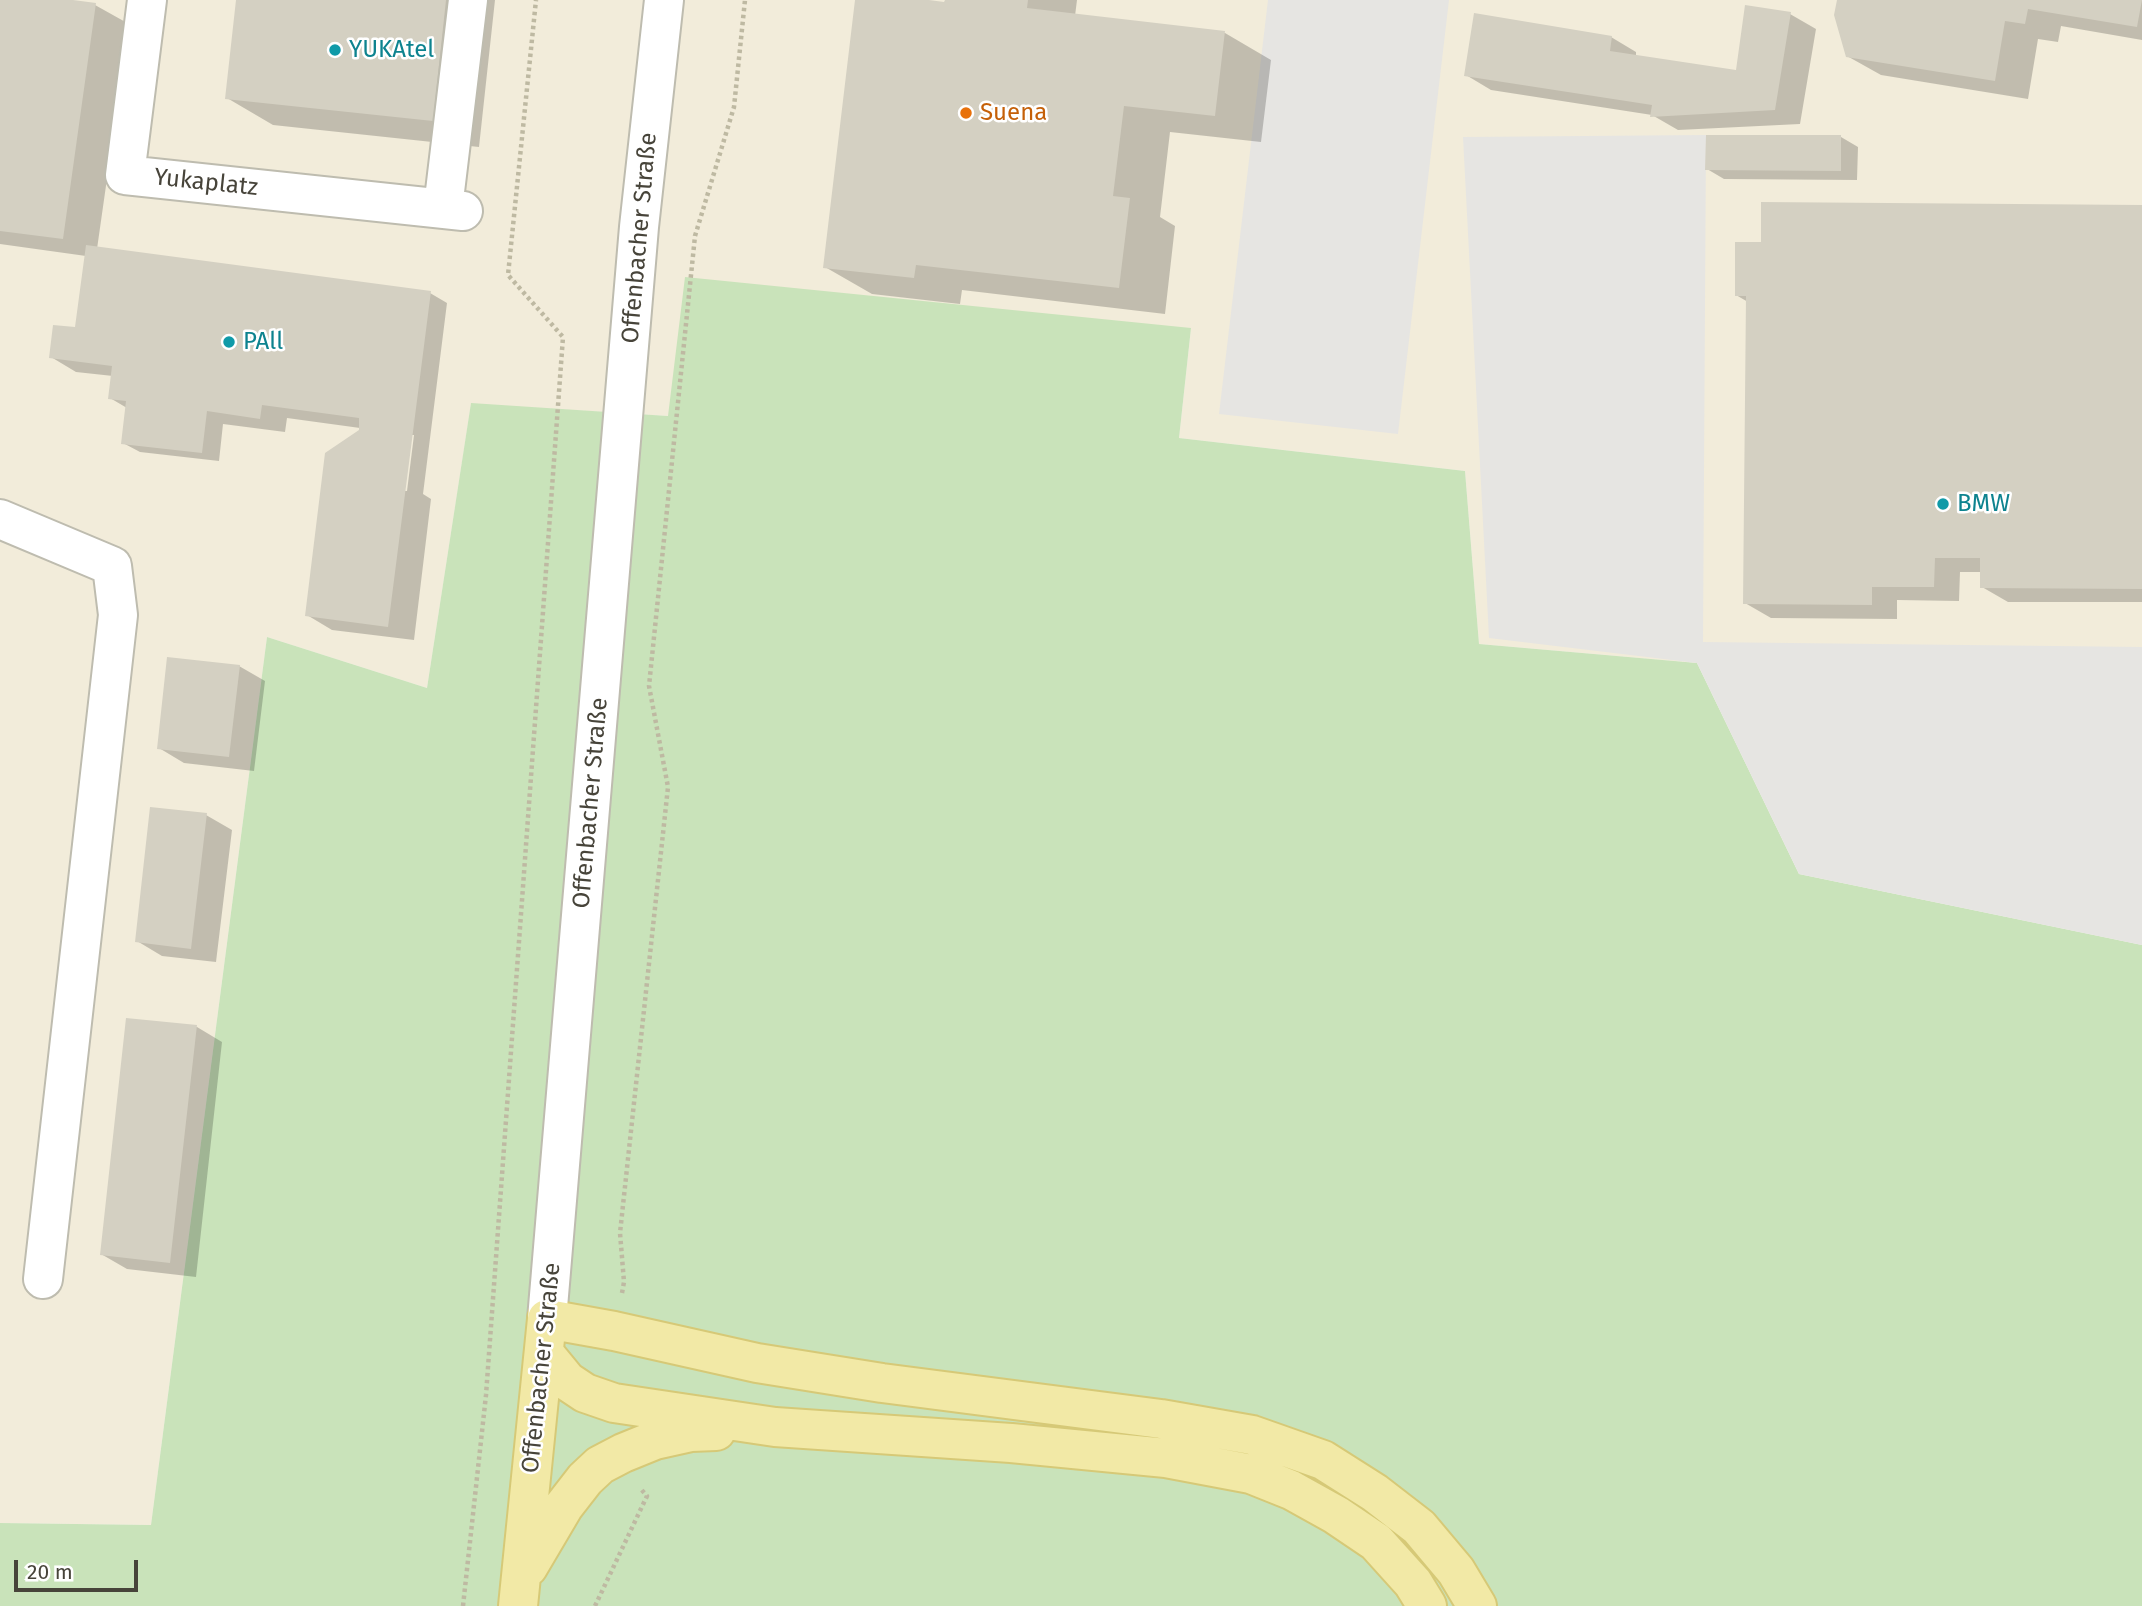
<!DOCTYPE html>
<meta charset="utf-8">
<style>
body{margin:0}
#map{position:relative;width:2142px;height:1606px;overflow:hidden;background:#f4f3ec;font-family:"Fira Sans",sans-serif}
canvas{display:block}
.scale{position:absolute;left:14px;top:1560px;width:124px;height:32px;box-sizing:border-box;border:4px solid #47443a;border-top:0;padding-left:9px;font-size:21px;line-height:24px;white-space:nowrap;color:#47443a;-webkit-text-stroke:5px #fff;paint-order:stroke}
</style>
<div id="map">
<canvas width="2142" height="1606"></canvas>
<div class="scale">20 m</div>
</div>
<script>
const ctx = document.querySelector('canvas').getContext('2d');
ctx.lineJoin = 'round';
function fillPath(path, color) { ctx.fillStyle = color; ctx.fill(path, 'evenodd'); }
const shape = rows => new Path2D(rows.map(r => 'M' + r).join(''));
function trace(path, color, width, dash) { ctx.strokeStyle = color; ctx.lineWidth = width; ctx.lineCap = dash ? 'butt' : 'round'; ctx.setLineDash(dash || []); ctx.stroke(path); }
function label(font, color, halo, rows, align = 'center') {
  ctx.font = font + ' "Fira Sans",sans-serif'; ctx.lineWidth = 5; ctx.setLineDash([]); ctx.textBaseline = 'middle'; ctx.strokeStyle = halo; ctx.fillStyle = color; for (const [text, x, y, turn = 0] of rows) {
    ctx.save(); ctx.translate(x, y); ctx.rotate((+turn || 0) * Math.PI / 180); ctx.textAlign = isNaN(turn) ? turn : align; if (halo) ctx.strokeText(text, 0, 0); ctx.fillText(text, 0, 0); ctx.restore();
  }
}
fillPath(shape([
 [0,0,2142,0,2142,945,1697,663,1479,644,1465,471,1179,438,1191,328,668,416,471,404,427,688,267,637,151,1525,0,1523]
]), '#f2ecda');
fillPath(shape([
 [685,277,1191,328,1179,438,1465,471,1479,644,1697,663,1799,874,2142,945,2142,1606,0,1606,0,1523,151,1525,267,637,427,688,471,403,668,416]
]), '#c9e3ba');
fillPath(shape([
 [1268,0,1449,0,1398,434,1219,414],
 [1706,135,1703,642,2142,647,2142,945,1799,874,1697,663,1489,638,1463,137]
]), '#e6e5e2');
fillPath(shape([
 [0,0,60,0,95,5,129,24,97,249,430,293,447,303,423,494,431,499,414,640,332,630,307,615,360,428,287,418,285,432,223,424,219,461,140,452,123,443,127,408,110,398,113,376,76,372,51,357,76,329,86,256,0,244],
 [411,435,414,435,407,491,403,491],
 [237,0,495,0,479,147,273,125,227,98],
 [857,0,914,0,946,4,946,0,1077,0,1075,16,1225,33,1271,60,1261,142,1170,132,1160,217,1175,226,1165,314,962,290,960,304,872,294,825,267],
 [1839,0,2142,0,2142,40,2061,26,2058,42,2038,39,2028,99,1881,75,1847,56],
 [1790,14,1816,29,1800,124,1678,130,1652,115,1491,90,1466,75,1611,37,1636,52,1636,57,1737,72],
 [1841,137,1858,147,1857,180,1724,179,1707,169],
 [2142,207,2142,602,2008,602,1982,587,1982,572,1960,572,1959,601,1897,600,1897,619,1771,618,1745,603,1748,302,1736,295,1762,244],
 [239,666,265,681,254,771,184,763,159,748],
 [206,815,232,830,216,962,162,956,137,941],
 [128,1020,197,1027,222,1042,196,1277,127,1269,101,1254]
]), '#0003');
fillPath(shape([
 [0,0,73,0,96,3,63,239,0,231],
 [236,0,446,0,433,121,225,99],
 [855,0,929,0,944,2,945,0,1028,0,1027,8,1225,31,1215,116,1124,106,1113,196,1130,198,1119,288,916,265,914,278,823,268],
 [1837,0,2142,0,2137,27,2028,9,2025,24,2005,21,1995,81,1846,57,1834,15],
 [1745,5,1791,12,1775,110,1650,117,1652,105,1464,76,1474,13,1612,36,1610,51,1736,70],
 [1706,135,1841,135,1841,171,1705,170],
 [1761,202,2142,205,2142,589,1980,588,1980,558,1935,558,1934,587,1872,587,1872,605,1743,604,1746,296,1735,296,1735,242,1761,242],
 [86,245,431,291,388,627,305,616,325,453,359,430,359,418,262,405,260,419,207,411,202,453,121,444,126,401,108,399,112,366,49,358,53,325,75,327],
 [167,657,240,665,229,757,157,749],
 [150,807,207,813,191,949,135,942],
 [126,1018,197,1025,170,1263,100,1255]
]), '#d4d0c2');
const minor = shape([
 [147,0,125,175,463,211],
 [443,208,468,0],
 [0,519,112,566,118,615,43,1279],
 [547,1319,639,227,664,0]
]);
const major = shape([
 [544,1353,567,1381,585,1393,614,1403,775,1427,1011,1443,1166,1458,1251,1474,1291,1490,1336,1515,1376,1542,1413,1583,1427,1606],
 [528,1567,564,1506,585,1479,600,1465,623,1453,655,1440,691,1432,716,1431],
 [518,1606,547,1319,614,1331,757,1363,882,1383,1161,1419,1252,1435,1323,1460,1375,1493,1419,1527,1456,1571,1477,1606]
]);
trace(minor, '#bebcaf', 42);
trace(major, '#d6c977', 42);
trace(shape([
 [622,1293,624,1282,620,1233,668,787,649,686,695,236,734,107,745,0],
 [463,1606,486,1395,563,337,508,275,536,0],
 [595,1606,647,1496,640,1488]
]), '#beb9a2', 4.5, [3.5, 3.5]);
trace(minor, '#fff', 38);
trace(major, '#f2e9a6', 38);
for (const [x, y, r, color] of [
 [335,50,7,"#0f9aa8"],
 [966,113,7,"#e8710a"],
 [229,342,7,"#0f9aa8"],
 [1943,504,7,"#0f9aa8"]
]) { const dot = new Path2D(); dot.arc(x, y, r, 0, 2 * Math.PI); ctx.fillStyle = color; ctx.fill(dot); trace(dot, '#fff', 2.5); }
label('24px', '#0d838f', '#fff', [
 ["YUKAtel",349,50],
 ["PAll",243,342],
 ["BMW",1957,504]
], 'left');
label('24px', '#c56008', '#fff', [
 ["Suena",980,113]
], 'left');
label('24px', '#47443a', '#fff', [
 ["Yukaplatz",206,183,6],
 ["Offenbacher Straße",640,238,-85],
 ["Offenbacher Straße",591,803,-85],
 ["Offenbacher Straße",542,1368,-84]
]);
</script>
